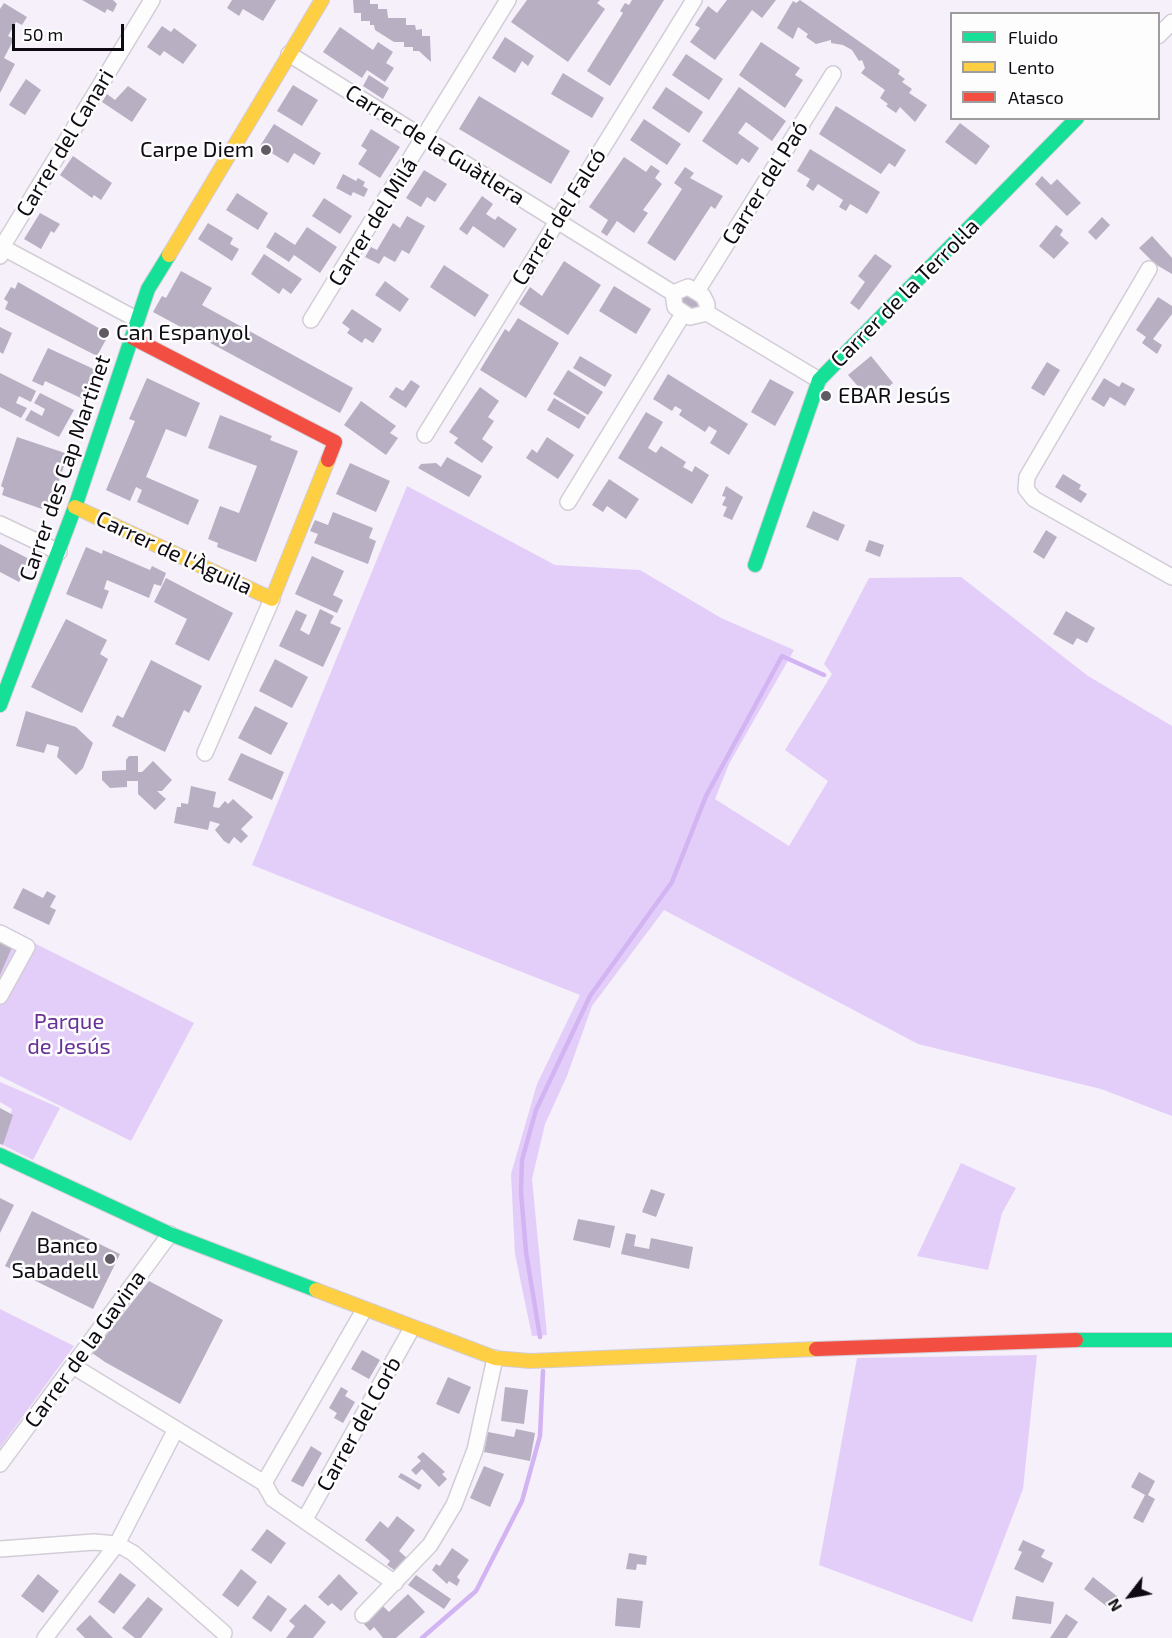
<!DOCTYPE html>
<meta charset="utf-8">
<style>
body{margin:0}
#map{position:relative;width:1172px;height:1638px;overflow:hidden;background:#f5f0fa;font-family:"Exo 2",sans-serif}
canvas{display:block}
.legend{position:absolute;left:950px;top:12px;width:210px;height:108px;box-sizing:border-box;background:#fdfdfd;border:2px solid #9d9c9f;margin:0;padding:8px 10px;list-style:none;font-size:18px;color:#0e0a12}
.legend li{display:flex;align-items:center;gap:12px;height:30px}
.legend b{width:30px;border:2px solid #9d9c9f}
.north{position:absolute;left:1100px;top:1566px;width:60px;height:60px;-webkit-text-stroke:4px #fdfdfd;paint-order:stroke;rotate:239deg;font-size:16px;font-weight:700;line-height:24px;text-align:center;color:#0e0a12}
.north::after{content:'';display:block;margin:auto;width:21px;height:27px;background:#0e0a12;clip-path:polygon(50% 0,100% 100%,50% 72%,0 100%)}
.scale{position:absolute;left:12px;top:24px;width:112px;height:27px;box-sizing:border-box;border:3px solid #0e0a12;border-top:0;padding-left:8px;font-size:18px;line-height:21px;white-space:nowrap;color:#0e0a12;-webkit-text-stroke:4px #fdfdfd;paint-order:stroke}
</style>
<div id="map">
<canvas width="1172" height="1638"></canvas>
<ul class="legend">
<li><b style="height:8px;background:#16e098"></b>Fluido</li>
<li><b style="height:8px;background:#ffcf43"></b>Lento</li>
<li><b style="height:8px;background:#f24e42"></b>Atasco</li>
</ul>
<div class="north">N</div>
<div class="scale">50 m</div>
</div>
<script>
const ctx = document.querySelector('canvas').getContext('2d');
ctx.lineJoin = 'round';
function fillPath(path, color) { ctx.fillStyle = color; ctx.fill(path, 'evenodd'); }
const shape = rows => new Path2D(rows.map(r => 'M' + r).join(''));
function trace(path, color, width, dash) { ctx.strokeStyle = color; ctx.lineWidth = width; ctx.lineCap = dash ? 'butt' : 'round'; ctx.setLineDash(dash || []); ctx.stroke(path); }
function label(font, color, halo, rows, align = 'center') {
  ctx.font = font + ' "Exo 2",sans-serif'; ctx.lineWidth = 5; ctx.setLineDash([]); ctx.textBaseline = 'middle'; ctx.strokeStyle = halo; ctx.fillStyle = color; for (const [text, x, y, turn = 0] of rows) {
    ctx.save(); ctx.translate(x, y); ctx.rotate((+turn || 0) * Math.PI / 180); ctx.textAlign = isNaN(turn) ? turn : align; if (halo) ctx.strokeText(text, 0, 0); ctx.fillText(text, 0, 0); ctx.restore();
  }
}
fillPath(shape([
 [407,486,555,565,640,570,721,618,794,650,729,764,715,799,789,846,828,781,785,750,832,674,824,664,869,578,961,577,1088,676,1172,726,1172,1116,1101,1089,918,1044,664,910,592,1006,567,1076,545,1124,532,1179,547,1335,532,1336,515,1254,511,1174,537,1084,580,995,252,865],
 [0,926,194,1023,131,1141,0,1076],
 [0,1082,60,1108,33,1160,3,1145,12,1109,0,1102],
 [961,1163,1016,1188,1002,1213,988,1270,917,1256],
 [0,1309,74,1346,0,1448],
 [1037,1355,1023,1489,972,1622,819,1565,857,1358]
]), '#e3cef9');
trace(shape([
 [540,1337,526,1252,521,1192,522,1160,536,1110,590,996,672,882,706,796,782,656,824,675],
 [422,1638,476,1591,522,1501,540,1436,543,1371]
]), '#d3b4f3', 4.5);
fillPath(shape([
 [82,0,113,0,117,4,113,12,107,9,105,13],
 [232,0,276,0,263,21,243,9,239,16,227,8],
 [353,0,370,0,370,4,378,4,378,9,387,9,388,18,406,18,406,25,415,25,416,30,422,29,422,36,430,36,431,62,419,51,413,51,413,47,404,47,404,42,394,42,375,30,374,25,370,25,370,21,361,21,361,13,354,13],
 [527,0,600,0,597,3,605,9,568,62,511,22],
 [632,0,664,0,610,86,587,71,623,13,620,11,625,3,629,5],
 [727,0,776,0,762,18,752,10,715,60,690,42,700,28,695,25,708,6,717,13],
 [800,0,900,70,898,74,905,79,902,82,912,89,909,93,927,105,915,122,900,107,896,113,886,106,888,104,880,98,885,90,861,73,865,68,862,60,859,61,852,50,843,45,831,43,831,40,816,44,806,37,808,34,798,27,793,39,777,28,793,1,796,3],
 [4,3,27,17,22,25,16,22,8,36,14,39,4,58,15,64,0,93,0,9],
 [162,26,171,32,174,28,197,45,183,64,164,51,160,56,147,47],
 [340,27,373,50,378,42,393,52,386,63,394,68,385,82,367,70,362,78,323,52],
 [505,37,534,56,528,66,522,61,515,73,492,58],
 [761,42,800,68,795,75,803,80,785,108,739,75],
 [686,54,723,79,709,100,672,75],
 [563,73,604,98,592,118,551,94],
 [369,75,389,88,383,99,363,86],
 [26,79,41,90,25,115,9,105],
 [293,85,318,100,302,126,277,111],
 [128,86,147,99,132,122,102,102,107,94,115,100],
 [666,87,703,112,689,133,652,108],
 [739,87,786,121,772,141,746,122,738,133,759,148,749,163,742,158,737,165,702,141],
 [479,96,570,151,551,184,459,129],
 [836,106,906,150,895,167,889,163,881,174,819,134],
 [644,119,681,144,667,165,630,140],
 [960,123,990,146,976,165,945,142],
 [274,124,321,153,314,165,294,153,288,163,260,146],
 [371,129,400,147,380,178,358,164,367,150,361,146],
 [810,149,880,192,867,214,850,204,846,211,839,207,843,200,818,184,813,191,806,186,810,179,797,171],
 [73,156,112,183,101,200,94,195,92,198,60,175],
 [624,157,646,172,651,165,660,171,655,178,662,184,643,210,648,213,634,233,617,221,607,236,601,232,608,220,589,207],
 [685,167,694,173,690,178,723,196,715,209,711,206,675,261,647,243,682,189,674,183],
 [424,170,447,184,435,202,427,197,421,207,406,198],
 [343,174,356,181,358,178,365,182,363,186,368,189,364,197,353,192,351,196,336,188],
 [1042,176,1051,185,1057,179,1081,203,1067,216,1035,184],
 [237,193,268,213,258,230,226,210],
 [482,196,493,204,486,214,495,220,498,216,517,229,504,248,473,226,467,235,459,229],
 [324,198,352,216,340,234,312,216],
 [40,213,60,224,54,233,51,231,41,249,24,239],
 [407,216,425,226,409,254,402,250,395,262,384,256,379,264,365,257,371,247,377,250,393,223,400,228],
 [1102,217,1110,225,1096,240,1088,232],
 [208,223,233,238,230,244,239,249,232,261,198,239],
 [1056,225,1063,230,1060,235,1069,243,1054,259,1039,246],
 [307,227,337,247,320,273,294,255,289,262,266,247,275,232,295,245],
 [1152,236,1172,258,1172,274,1155,264,1139,248],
 [264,254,302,279,291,294,283,288,279,294,251,274],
 [875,254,892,266,859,310,850,303,865,282,858,276],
 [564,261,601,285,568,335,519,304,530,287,542,296],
 [444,265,489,295,475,317,430,287],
 [181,271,212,288,202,305,353,388,340,413,153,312,162,296,166,298],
 [385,281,409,299,400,312,375,295],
 [18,282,109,334,97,356,5,309,8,302,4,299,11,287,15,289],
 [614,286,651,309,636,334,599,311],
 [685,294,699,304,694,310,681,301],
 [1158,297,1172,306,1172,314,1153,339,1162,345,1157,354,1142,343,1146,337,1136,330],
 [352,309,382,329,373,343,365,338,362,343,347,333,350,329,342,323],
 [518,318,559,343,526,398,480,370,505,329,509,332],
 [0,327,12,333,3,354,0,352],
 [48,348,98,371,85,400,45,381,43,386,32,381],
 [580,356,612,375,605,387,573,368],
 [871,356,893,383,885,390,881,385,874,391,869,385,862,391,848,375],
 [1047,362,1060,370,1044,396,1031,388],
 [568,370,603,392,588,415,553,394],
 [0,373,36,391,31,402,19,396,16,403,27,408,21,418,0,407],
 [668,374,748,424,729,455,710,443,717,431,709,426,705,432,679,415,682,410,675,406,672,411,653,399],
 [147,378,200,403,186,437,166,429,146,477,199,500,188,525,137,502,142,490,136,487,130,501,106,490,135,421,129,419],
 [1104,378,1119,387,1122,382,1135,389,1125,406,1110,397,1104,407,1091,399],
 [770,379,794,392,775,426,751,412],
 [411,380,420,386,406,408,389,397,396,387,403,391],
 [480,387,499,401,488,417,494,421,482,439,493,447,482,463,454,443,458,438,449,432],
 [40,393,74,410,59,437,25,420,31,410,42,416,45,409,34,403],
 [554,398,586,417,579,429,547,410],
 [361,401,396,426,390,433,398,438,386,455,344,425],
 [646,412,663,422,648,448,656,453,661,446,686,462,683,467,692,472,695,466,709,475,692,504,618,458],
 [220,415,272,436,270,440,298,451,256,562,217,547,218,543,208,539,220,506,239,513,257,466,208,448],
 [17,437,68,454,51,505,44,502,42,509,2,495,4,488,1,486],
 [547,437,574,455,558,479,526,458,532,449,537,453],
 [447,457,482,476,469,497,418,468,421,464,436,463,441,467],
 [350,463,390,481,376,512,336,494],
 [1063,474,1081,485,1079,489,1087,494,1081,503,1055,487],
 [609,479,639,499,626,519,607,506,603,512,592,505],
 [726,486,743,497,732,520,723,516,727,507,722,505,726,497,722,496],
 [813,511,845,525,838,541,806,527],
 [333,512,373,528,369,538,376,541,368,564,314,543,318,534,310,531,315,520,328,525],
 [1046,530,1057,537,1044,559,1033,552],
 [869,540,884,545,880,557,865,551],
 [0,544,31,560,19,582,0,572],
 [86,547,102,554,103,550,150,570,152,566,166,573,161,586,154,584,149,598,107,580,104,589,109,591,102,609,66,594],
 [312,556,344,571,333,595,343,600,337,613,295,594],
 [166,578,233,613,209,661,175,644,187,619,154,602],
 [320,609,334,616,330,623,341,628,323,667,279,646,296,610,307,615,300,630,309,635],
 [1066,611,1095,628,1087,643,1077,638,1073,645,1053,634],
 [66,619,107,640,100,654,108,659,82,713,31,687],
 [275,659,308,677,292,708,259,691],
 [151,660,202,686,189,713,184,710,165,752,112,726,117,715,123,718],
 [255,706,288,723,271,755,238,738],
 [26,711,76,727,93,743,83,768,76,775,57,757,59,747,47,744,44,753,16,746],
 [241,753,284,772,272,800,228,780],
 [129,756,138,756,138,772,142,772,153,761,172,780,162,791,157,791,166,799,155,810,138,794,138,781,127,781,127,787,110,788,102,780,102,771,126,770,126,760],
 [191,786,216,792,213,807,219,808,225,801,228,804,233,799,253,817,241,829,248,836,241,843,234,837,229,844,224,841,215,830,220,824,210,821,208,830,174,823,177,807,181,807,181,803,188,804],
 [23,888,43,898,47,891,56,896,50,907,56,910,49,925,13,908],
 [0,938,13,945,0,975],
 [0,1108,13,1115,3,1145,0,1144],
 [651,1189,665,1194,656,1217,642,1212],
 [0,1198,14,1205,0,1233],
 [32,1211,120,1254,93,1309,5,1266],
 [578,1219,615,1226,610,1248,573,1240],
 [626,1233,636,1235,634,1246,649,1249,651,1238,693,1247,689,1269,621,1254],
 [149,1281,223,1320,180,1404,105,1362,92,1353],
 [362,1350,380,1360,369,1379,351,1369],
 [448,1377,471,1387,459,1414,436,1404],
 [341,1387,348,1391,345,1396,355,1402,343,1423,334,1418,337,1413,329,1408],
 [505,1387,528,1390,524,1424,501,1421],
 [516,1429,535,1433,530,1461,484,1452,488,1432,514,1437],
 [311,1446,322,1453,303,1487,291,1481],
 [423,1452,445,1472,442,1474,447,1479,439,1487,422,1469,416,1475,411,1470,421,1461,417,1457],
 [484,1466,504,1474,490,1507,470,1498],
 [1139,1472,1155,1481,1148,1495,1155,1499,1143,1523,1133,1518,1145,1495,1131,1487],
 [401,1473,422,1485,419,1490,398,1477],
 [397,1516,415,1530,399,1551,408,1559,397,1572,387,1565,390,1561,365,1540,380,1521,388,1528],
 [267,1529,286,1543,271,1564,251,1550],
 [1023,1540,1045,1550,1041,1557,1053,1563,1043,1583,1014,1569,1022,1552,1018,1550],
 [452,1548,469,1560,457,1577,460,1580,457,1586,449,1581,447,1584,432,1570,436,1564,440,1566],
 [629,1553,647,1556,646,1565,637,1564,636,1570,626,1569],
 [241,1569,257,1582,238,1607,222,1595],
 [120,1573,136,1585,114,1614,98,1602],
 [38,1574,59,1591,43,1613,21,1596],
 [339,1574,358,1593,341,1611,332,1603,328,1606,318,1597],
 [416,1575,451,1599,444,1609,408,1585],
 [1093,1577,1118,1597,1109,1608,1084,1589],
 [408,1594,425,1612,396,1638,383,1638,374,1627,370,1631,363,1623,382,1605,389,1612],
 [268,1595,287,1609,271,1632,252,1618],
 [1016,1596,1054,1602,1051,1624,1012,1619],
 [148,1597,163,1609,141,1638,135,1638,122,1628],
 [617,1598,643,1601,640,1628,615,1626],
 [305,1604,326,1622,313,1638,286,1638,295,1626,289,1621],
 [1066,1614,1078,1622,1067,1638,1050,1638],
 [90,1615,113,1638,85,1638,76,1629]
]), '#b8afc2');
const street = shape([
 [1158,36,1172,22],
 [289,54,673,293],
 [0,246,136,319],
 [0,256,5,242,152,0],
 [1149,269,1027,477,1026,489,1034,499,1172,577],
 [688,287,703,296,707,304,707,313,690,317,675,307,673,293,688,287],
 [697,291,833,74],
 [707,313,819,380],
 [311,320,508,0],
 [425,435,694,0],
 [568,502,683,314],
 [0,524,59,552],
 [205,753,272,599],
 [0,933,27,947,0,996],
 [73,1366,264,1483,364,1310],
 [0,1464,170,1234],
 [264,1483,273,1499,395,1583],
 [305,1519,412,1328],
 [0,1549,94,1542,117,1544,133,1553,224,1633],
 [363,1615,430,1545,454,1505,475,1450,495,1358],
 [45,1638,117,1544,176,1429]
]);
const fast = shape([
 [755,565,819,380,1077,118],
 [0,705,75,507,148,289,169,255],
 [0,1155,170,1234,316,1290],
 [1076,1340,1172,1340]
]);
const slow = shape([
 [169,255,322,0],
 [75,507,272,599,328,460],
 [316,1290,495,1358,530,1361,816,1349]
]);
const jam = shape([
 [133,338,335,442,328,460],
 [816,1349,1076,1340]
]);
trace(street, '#d2cdd6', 18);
trace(fast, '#d2cdd6', 16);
trace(slow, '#d2cdd6', 16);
trace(jam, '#d2cdd6', 16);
trace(street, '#fefdfe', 15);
trace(fast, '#16e098', 14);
trace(slow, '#ffcf43', 14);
trace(jam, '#f24e42', 14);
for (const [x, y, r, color] of [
 [266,150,6,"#5f5a63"],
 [104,333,6,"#5f5a63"],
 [826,396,6,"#5f5a63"],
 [110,1259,6,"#5f5a63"]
]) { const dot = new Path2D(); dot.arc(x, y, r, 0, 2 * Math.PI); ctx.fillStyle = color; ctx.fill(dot); trace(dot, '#fdfdfd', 2); }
label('22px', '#0e0a12', '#fdfdfd', [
 ["Carrer del Canari",65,143,-59],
 ["Carrer de la Guàtlera",435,145,32],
 ["Carrer del Paó",765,183,-58],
 ["Carrer del Falcó",559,217,-58],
 ["Carrer del Milá",373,222,-58],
 ["Carrer de la Terrol·la",905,293,-45],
 ["Carrer des Cap Martinet",65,468,-71],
 ["Carrer de l'Àguila",174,553,25],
 ["Carrer de la Gavina",85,1349,-54],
 ["Carrer del Corb",359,1424,-61]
]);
label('22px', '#0e0a12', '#fdfdfd', [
 ["Carpe Diem",254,150],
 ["Can Espanyol",116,333,"left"],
 ["EBAR Jesús",838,396,"left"],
 ["Banco",98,1246],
 ["Sabadell",98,1271]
], 'right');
label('22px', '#683195', '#fdfdfd', [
 ["Parque",69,1022],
 ["de Jesús",69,1047]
]);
</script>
